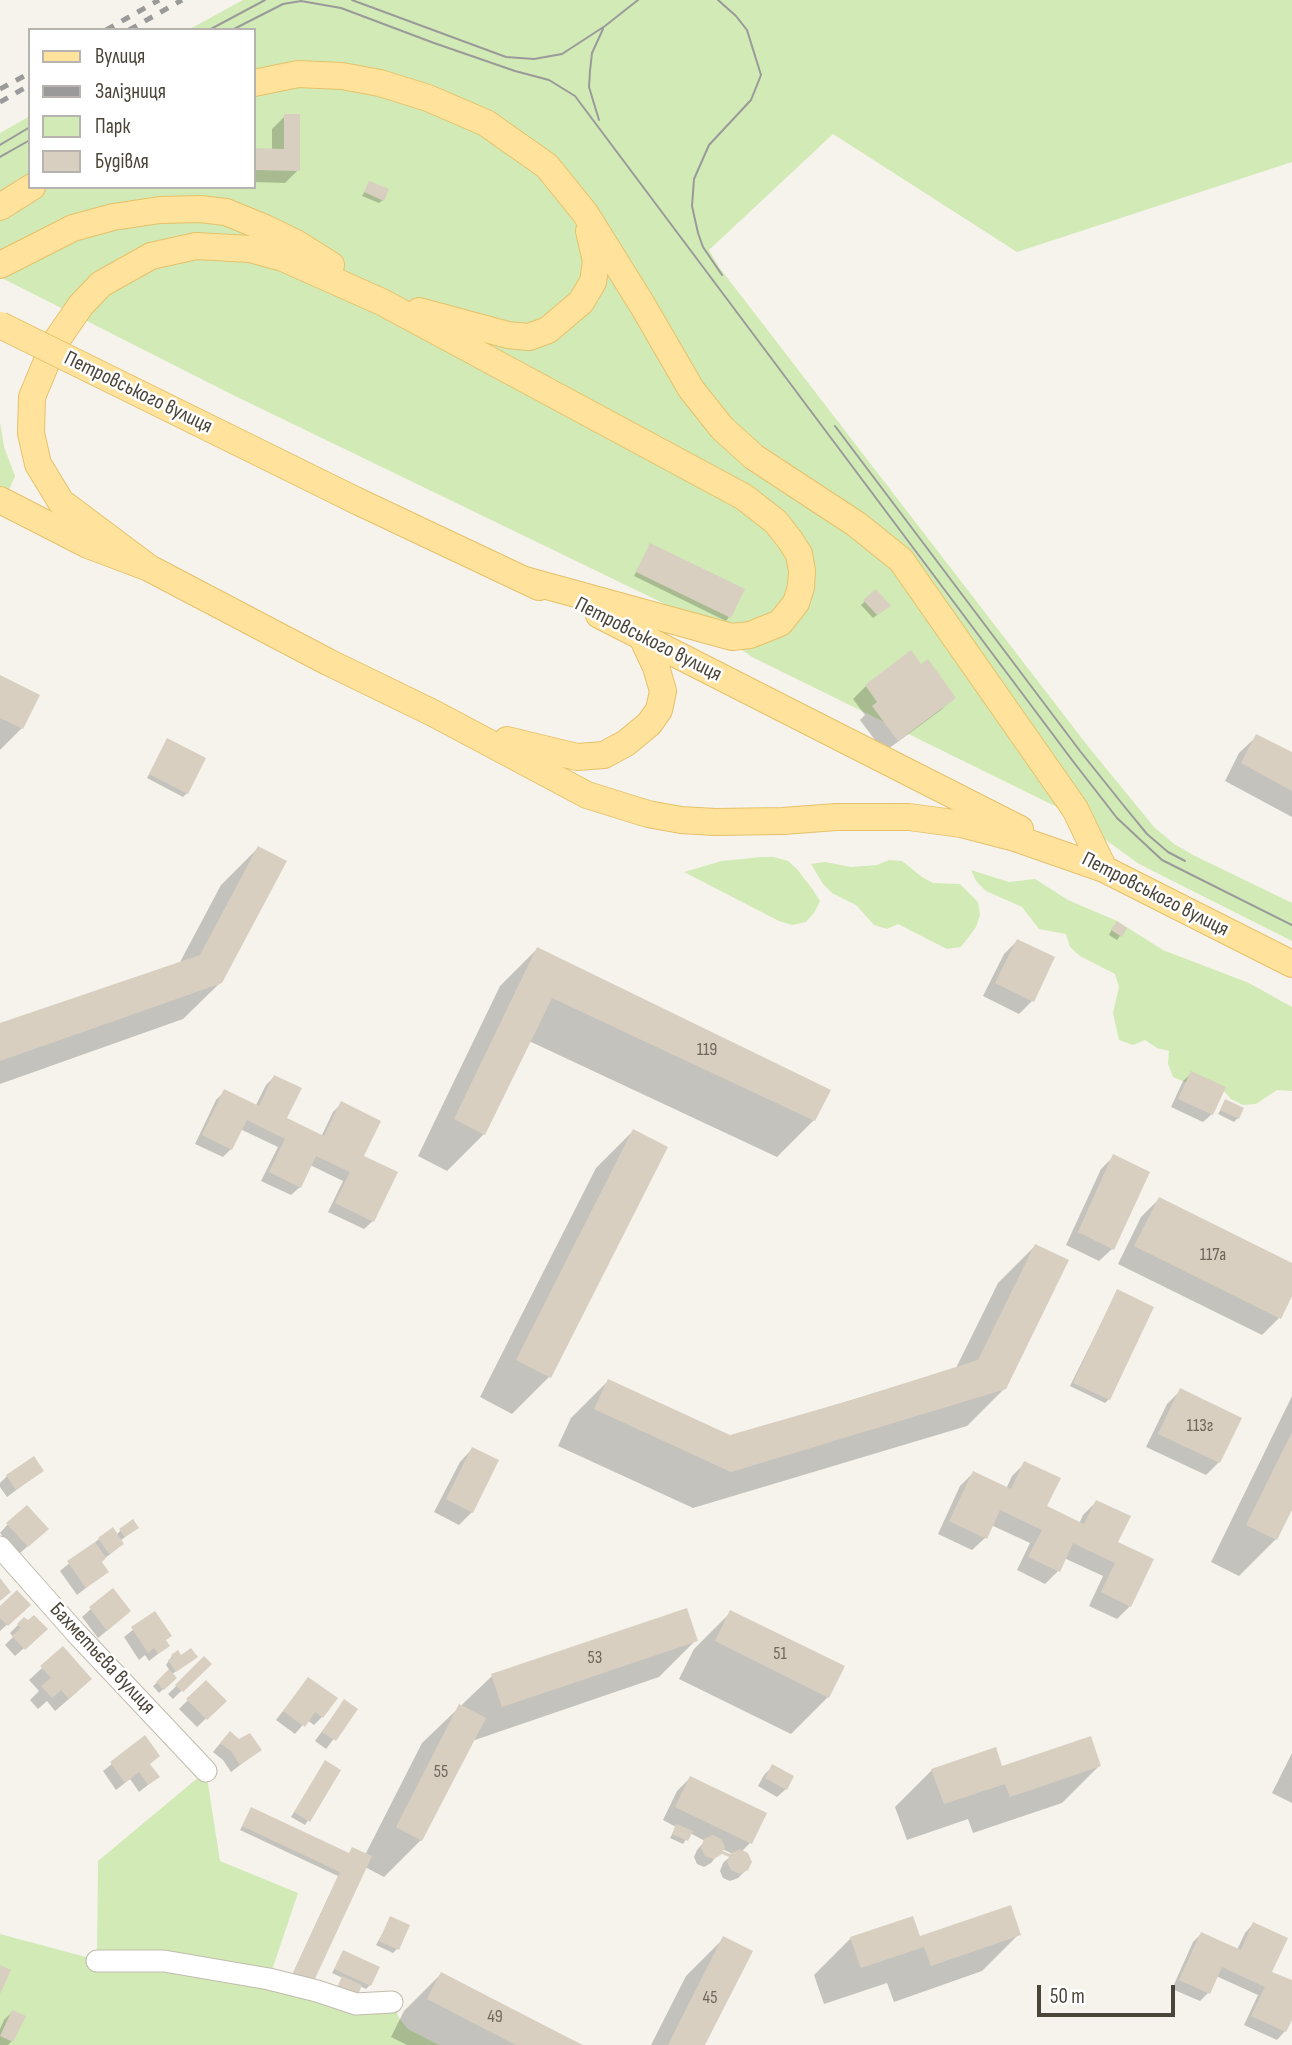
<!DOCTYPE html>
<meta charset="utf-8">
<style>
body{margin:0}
#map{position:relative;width:1292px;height:2045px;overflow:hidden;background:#f6f3ec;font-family:"Sofia Sans Condensed",sans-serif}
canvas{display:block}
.legend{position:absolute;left:28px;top:28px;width:228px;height:161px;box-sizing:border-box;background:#fff;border:2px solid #b7b4b0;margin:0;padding:9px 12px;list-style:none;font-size:21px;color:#4b4439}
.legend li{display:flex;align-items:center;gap:14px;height:35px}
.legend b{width:35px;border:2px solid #b7b4b0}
.scale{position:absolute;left:1037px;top:1985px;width:138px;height:32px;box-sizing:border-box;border:4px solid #4b4439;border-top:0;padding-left:9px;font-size:21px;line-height:24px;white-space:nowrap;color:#4b4439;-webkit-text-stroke:5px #fff;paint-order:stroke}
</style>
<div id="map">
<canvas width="1292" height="2045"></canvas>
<ul class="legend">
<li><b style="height:9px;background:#ffe39c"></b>Вулиця</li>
<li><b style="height:9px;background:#9a9a9a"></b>Залізниця</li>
<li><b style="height:19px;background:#d2eab5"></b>Парк</li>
<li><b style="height:19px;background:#d8cfc1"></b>Будівля</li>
</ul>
<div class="scale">50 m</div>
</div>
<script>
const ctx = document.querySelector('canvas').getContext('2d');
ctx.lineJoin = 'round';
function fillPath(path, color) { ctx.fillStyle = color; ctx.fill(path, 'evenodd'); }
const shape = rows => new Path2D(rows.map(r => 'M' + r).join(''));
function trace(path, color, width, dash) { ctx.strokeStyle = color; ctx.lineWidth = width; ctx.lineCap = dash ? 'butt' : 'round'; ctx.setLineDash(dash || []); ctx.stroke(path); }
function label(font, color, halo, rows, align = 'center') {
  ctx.font = font + ' "Sofia Sans Condensed",sans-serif'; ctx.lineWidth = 5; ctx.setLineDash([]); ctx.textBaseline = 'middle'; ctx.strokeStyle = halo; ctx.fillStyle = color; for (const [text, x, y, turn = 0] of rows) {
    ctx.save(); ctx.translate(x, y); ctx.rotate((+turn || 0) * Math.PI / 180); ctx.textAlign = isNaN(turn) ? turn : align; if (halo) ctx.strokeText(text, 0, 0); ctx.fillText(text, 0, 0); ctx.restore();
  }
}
fillPath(shape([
 [243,0,1292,0,1292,162,1017,252,833,134,709,250,719,267,1087,745,1154,827,1174,844,1193,855,1292,903,1292,941,1139,864,1067,812,752,657,700,621,233,395,0,277,0,133,30,116,30,187,254,187,254,30,188,30],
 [0,422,4,447,15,476,9,490,0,486],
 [761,857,774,857,788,861,797,869,813,890,820,901,814,913,806,922,792,925,779,921,684,872,722,861],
 [889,860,902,861,922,877,933,883,960,884,978,902,980,915,976,927,961,947,947,949,898,924,887,929,874,925,856,905,832,893,823,884,811,864,825,862,851,867,877,865],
 [971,870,1009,882,1035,879,1068,900,1117,921,1163,950,1249,983,1292,1007,1292,1091,1277,1090,1256,1104,1243,1105,1231,1099,1223,1090,1197,1087,1173,1077,1168,1064,1169,1051,1157,1048,1145,1040,1133,1045,1119,1040,1113,1013,1119,987,1115,974,1080,956,1070,947,1066,934,1039,929,1022,907,986,891,976,881],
 [206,1771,220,1861,298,1893,269,1979,392,2002,399,2018,408,2029,439,2045,0,2045,0,1934,97,1960,98,1861]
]), '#d2eab5');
fillPath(shape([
 [285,116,298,170,285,183,254,182,254,150,272,150,272,129],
 [370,183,383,200,379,203,362,196],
 [650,545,729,617,726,621,634,576],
 [876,591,885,609,873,618,861,605],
 [921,666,954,697,941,710,884,752,860,720,865,715,853,699,866,686],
 [0,677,38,696,22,728,0,750],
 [1257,736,1292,754,1292,817,1225,781,1239,753],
 [168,740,187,793,183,797,147,778],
 [258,848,221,982,183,1019,0,1084,0,1025,179,964,221,885],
 [1113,927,1125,929,1117,940,1109,935],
 [1017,941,1032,1001,1019,1014,983,996,1004,954],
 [537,949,814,1120,777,1157,529,1041,484,1134,447,1171,418,1156,500,986],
 [1192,1073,1212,1114,1203,1122,1171,1107,1183,1081],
 [274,1077,285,1119,321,1137,333,1112,341,1104,362,1157,373,1221,364,1229,328,1212,343,1181,310,1165,300,1187,291,1195,261,1181,278,1147,240,1129,231,1149,223,1157,195,1144,216,1100,224,1092,255,1107,266,1085],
 [1226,1101,1238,1118,1234,1122,1218,1114],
 [633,1131,549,1377,512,1414,480,1397,596,1168],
 [1114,1156,1112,1249,1099,1261,1066,1245,1101,1169],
 [1159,1199,1292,1265,1292,1292,1279,1318,1262,1335,1118,1264,1141,1217],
 [1035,1246,1005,1388,967,1426,693,1508,558,1446,571,1418,608,1381,730,1437,956,1368,998,1283],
 [1117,1291,1109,1399,1105,1403,1070,1386],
 [1180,1391,1219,1462,1206,1475,1146,1447,1167,1404],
 [1292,1396,1292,1506,1276,1539,1239,1576,1211,1562],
 [472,1449,472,1512,459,1525,434,1512,460,1462],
 [1025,1463,1045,1507,1079,1524,1083,1515,1096,1502,1116,1543,1130,1606,1117,1619,1089,1606,1103,1576,1064,1558,1058,1571,1045,1584,1017,1570,1030,1543,991,1525,985,1538,972,1550,938,1534,960,1486,973,1473,1006,1489,1012,1476],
 [42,1471,7,1497,0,1487,0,1483,7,1476],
 [8,1524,38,1537,19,1554,0,1533],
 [121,1530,133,1531,120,1541,118,1548,100,1562,106,1572,77,1595,60,1571,99,1539,116,1535],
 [112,1590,121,1619,98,1638,82,1617],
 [28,1605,0,1631,0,1608],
 [731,1612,828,1697,791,1734,679,1679,694,1649],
 [154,1613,168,1646,149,1661,145,1655,139,1660,124,1637],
 [24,1619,37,1637,15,1656,5,1645,13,1637,10,1633],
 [696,1640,659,1677,472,1741,421,1840,384,1877,365,1867,312,1981,291,1977,338,1876,240,1830,251,1810,348,1854,353,1849,365,1855,422,1743,492,1676],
 [172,1656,192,1661,172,1674,175,1678,159,1693,153,1686,170,1671,166,1665],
 [204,1659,209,1664,173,1699,168,1694],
 [42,1668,77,1692,55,1711,47,1701,38,1709,30,1700,39,1691,29,1680],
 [308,1679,322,1717,314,1725,307,1720,295,1734,276,1720],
 [206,1682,224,1701,197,1727,179,1709],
 [344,1701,356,1709,326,1749,315,1741],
 [145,1738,149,1765,158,1777,139,1792,130,1779,116,1790,103,1771],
 [222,1741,238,1742,260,1750,231,1772,223,1760,213,1752],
 [1292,1753,1292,1803,1272,1793],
 [325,1762,339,1771,305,1825,291,1817],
 [1099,1766,1062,1803,973,1833,968,1819,907,1840,895,1807,932,1770],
 [772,1767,786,1789,777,1797,758,1786,764,1775],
 [690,1778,764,1814,750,1843,741,1852,747,1869,738,1878,730,1881,723,1878,720,1871,723,1863,733,1854,722,1849,711,1863,704,1867,697,1864,694,1857,697,1850,705,1841,690,1833,683,1844,670,1838,676,1827,663,1820,677,1791],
 [391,1918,397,1949,393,1953,376,1945],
 [1253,1924,1270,1972,1292,1982,1292,2016,1285,2031,1277,2040,1244,2025,1258,1995,1216,1976,1208,1993,1200,2001,1172,1989,1193,1942,1201,1934,1237,1950,1245,1933],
 [1019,1934,982,1971,894,2002,887,1983,824,2004,814,1975,851,1938],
 [723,1939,703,2045,651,2045,686,1976],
 [344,1952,370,1985,366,1989,360,1986,334,1992,343,1978,332,1973],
 [441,1974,579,2045,407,2045,391,2037,404,2011],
 [12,2012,12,2041,8,2045,0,2045,0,2029,4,2020]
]), '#0003');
fillPath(shape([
 [284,114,300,114,300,171,254,170,254,148,284,149],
 [369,181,389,189,384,201,364,192],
 [650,543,745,589,731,618,636,572],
 [876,589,891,606,877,615,863,600],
 [911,650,921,664,928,659,956,698,898,741,872,706,877,702,865,685],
 [0,675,40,695,23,729,0,718],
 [1256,734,1292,752,1292,791,1241,763],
 [167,738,206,758,188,794,149,774],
 [258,846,287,861,222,983,0,1061,0,1023,200,955],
 [1117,921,1127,928,1122,937,1111,930],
 [1017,939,1055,957,1034,1002,995,983],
 [537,947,831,1090,815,1121,552,998,485,1135,454,1119],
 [1191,1071,1226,1087,1213,1115,1178,1099],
 [274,1075,302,1088,287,1118,324,1136,341,1101,381,1121,364,1156,398,1172,374,1222,335,1203,350,1172,316,1156,301,1188,269,1172,285,1139,247,1120,232,1150,202,1135,224,1089,259,1106],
 [1225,1099,1244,1108,1239,1119,1220,1110],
 [633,1129,668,1147,551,1378,516,1360],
 [1113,1154,1150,1172,1114,1250,1078,1232],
 [1159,1197,1292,1263,1292,1296,1281,1319,1134,1246],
 [1035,1244,1069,1260,1006,1389,731,1472,594,1409,608,1379,730,1435,855,1399,978,1360],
 [1117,1289,1154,1307,1110,1400,1073,1383],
 [1180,1388,1242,1418,1220,1463,1158,1434],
 [1292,1432,1292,1510,1277,1540,1246,1525],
 [472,1447,499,1460,473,1513,446,1499],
 [34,1456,44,1471,16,1490,6,1475],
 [1024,1461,1061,1478,1047,1506,1084,1524,1096,1500,1131,1516,1118,1542,1154,1559,1131,1607,1101,1592,1115,1563,1073,1543,1060,1572,1028,1557,1042,1530,1000,1510,987,1539,949,1521,973,1471,1011,1489],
 [27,1505,49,1529,28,1547,6,1523],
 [133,1519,139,1528,125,1537,119,1529],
 [113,1527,124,1544,109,1554,98,1538],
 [95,1542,106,1558,102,1562,109,1572,86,1588,67,1561],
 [0,1578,11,1592,0,1601],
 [113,1588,131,1611,107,1631,89,1607],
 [17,1590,31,1605,8,1626,0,1618,0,1606],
 [687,1608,698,1641,502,1707,491,1674],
 [730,1610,845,1666,829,1698,715,1641],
 [155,1611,172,1636,166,1640,170,1646,158,1654,154,1648,148,1653,131,1627],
 [34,1615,48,1629,25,1650,12,1636,21,1628,17,1624,24,1617,28,1620],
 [63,1646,92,1679,69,1699,61,1690,52,1698,41,1686,51,1678,40,1666],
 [191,1648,198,1657,176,1672,168,1660,173,1658,171,1655,178,1650,181,1655],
 [204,1656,212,1664,183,1692,175,1685],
 [169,1669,177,1678,164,1690,156,1682],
 [308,1677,338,1698,323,1718,315,1712,305,1727,283,1711],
 [206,1680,227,1701,207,1720,186,1699],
 [344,1699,358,1709,336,1741,322,1732],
 [459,1704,486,1718,422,1841,396,1827],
 [230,1731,239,1739,250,1733,262,1750,240,1765,231,1751,220,1743],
 [145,1735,160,1756,150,1764,160,1777,148,1785,139,1772,125,1783,110,1762],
 [1091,1736,1101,1766,1010,1797,1005,1784,944,1804,931,1769,996,1747,1002,1766],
 [325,1760,341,1770,310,1822,294,1812],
 [772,1764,794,1776,787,1790,765,1778],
 [690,1776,767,1813,752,1844,675,1807],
 [251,1807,349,1853,352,1847,372,1856,313,1983,293,1973,340,1872,242,1826],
 [676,1824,693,1831,688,1841,672,1834],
 [713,1835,721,1839,725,1847,723,1851,730,1854,740,1849,748,1853,752,1862,748,1870,740,1874,731,1870,727,1862,729,1857,722,1854,714,1859,705,1856,701,1848,704,1839],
 [1011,1905,1021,1935,931,1966,924,1947,861,1968,850,1937,913,1916,920,1936],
 [390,1916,410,1925,399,1950,379,1941],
 [1253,1922,1288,1938,1272,1972,1292,1980,1292,2020,1286,2032,1251,2016,1265,1987,1222,1967,1210,1994,1179,1980,1201,1932,1241,1950],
 [723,1936,753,1951,705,2045,668,2045],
 [343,1950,380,1967,371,1986,334,1969],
 [0,1965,11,1970,0,1994],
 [441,1972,563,2035,583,2045,516,2045,427,1999],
 [342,1976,362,1985,357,1998,337,1988],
 [12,2010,26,2016,13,2042,0,2036]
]), '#d8cfc1');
const minor = shape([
 [0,1547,76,1633,206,1771],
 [97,1961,164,1961,269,1979,317,1991,356,2004,392,2002]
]);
const major = shape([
 [254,83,298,74,342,76,380,83,428,98,486,123,547,166,585,213,643,306,691,389,722,428,754,457,856,524,901,560,1075,809,1104,869],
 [0,207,32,187],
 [0,265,73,228,113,217,160,210,200,209,226,212,265,228,296,243,331,265],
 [419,311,508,335,529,337,548,330,581,302,593,282,596,261,589,231],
 [0,500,88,545,149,568,328,662,433,713,587,795,648,814,681,820,715,822,783,821,836,817,909,817,961,824,1015,838,1104,869],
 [357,501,539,587],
 [149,568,61,502,38,464,31,433,32,397,54,344,81,305,101,284,151,256,196,246,250,249,283,258,382,302,744,497,776,522,790,540,799,554,802,571,801,587,796,603,780,623,750,635,732,637,525,580],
 [599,615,1020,829],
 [507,740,577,757,604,755,626,743,649,724,659,710,663,691,656,667,641,635],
 [1090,862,1292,964]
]);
trace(minor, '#c2bbae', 23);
trace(major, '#e6c16a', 28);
trace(minor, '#fff', 21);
trace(major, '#ffe39c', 26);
trace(shape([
 [352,0,506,57,534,59,562,54,605,26,638,0],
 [718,0,736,16,747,30,761,75,751,100,709,145,694,179,692,206,698,233,703,247,722,275],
 [209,30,265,0],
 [232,30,283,4,301,1,341,8,434,43,515,71,549,80,575,96,1072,760,1117,818,1162,860,1292,925],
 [599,120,589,87,590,71,592,53,603,29],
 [0,145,30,127],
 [0,157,30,140],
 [835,426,1080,751,1124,806,1147,834,1168,852,1185,861]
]), '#9a9a9a', 2);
trace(shape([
 [106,30,159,0],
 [129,30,182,0],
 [0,89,30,73],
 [0,102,30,85]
]), '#9a9a9a', 5, [9, 9]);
const majorBridge = shape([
 [0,325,357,501]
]);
trace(majorBridge, '#e6c16a', 28, []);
trace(majorBridge, '#ffe39c', 26);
label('18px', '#6e675b', null, [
 ["119",707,1050],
 ["117а",1213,1255],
 ["113г",1200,1426],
 ["51",780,1654],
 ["53",595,1658],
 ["55",441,1772],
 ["45",710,1998],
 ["49",495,2017]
]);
label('21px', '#4b4439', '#fff', [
 ["Петровського вулиця",138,393,26],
 ["Петровського вулиця",648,640,27],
 ["Петровського вулиця",1155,895,27],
 ["Бахметьєва вулиця",102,1659,47]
]);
</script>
